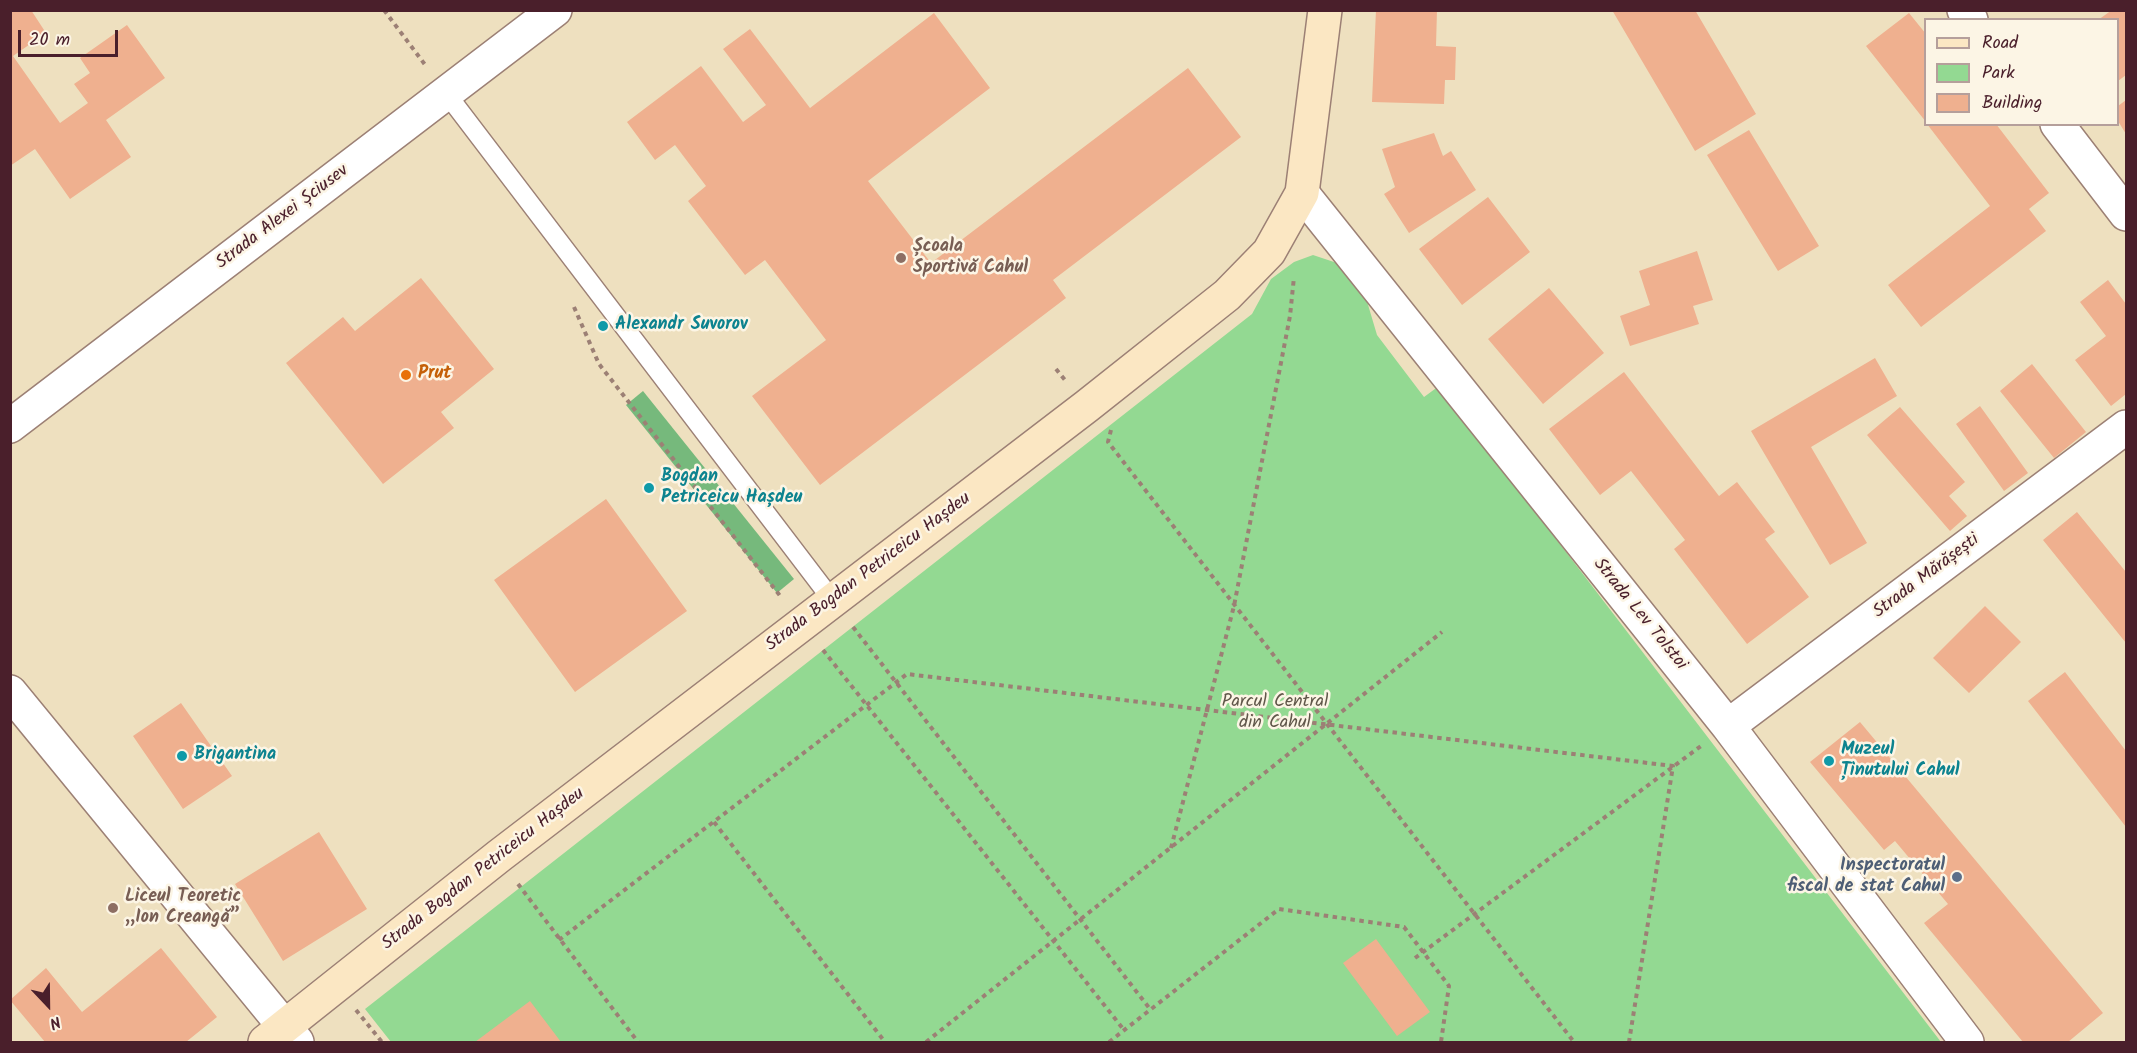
<!DOCTYPE html>
<meta charset="utf-8">
<style>
body{margin:0}
#map{position:relative;width:2137px;height:1053px;overflow:hidden;background:#eee0bf;font-family:Kalam,sans-serif}
canvas{display:block}
.frame{position:absolute;inset:0;border:12px solid #4a1f2b;pointer-events:none}
.legend{position:absolute;left:1924px;top:18px;width:195px;height:108px;box-sizing:border-box;background:#fcf5e5;border:2px solid #b59f9b;margin:0;padding:8px 10px;list-style:none;font-size:18px;color:#4a1f2b}
.legend li{display:flex;align-items:center;gap:12px;height:30px}
.legend b{width:30px;border:2px solid #b59f9b}
.north{position:absolute;left:18px;top:975px;width:60px;height:60px;-webkit-text-stroke:4px #fcf5e5;paint-order:stroke;rotate:158deg;font-size:16px;font-weight:700;line-height:24px;text-align:center;color:#4a1f2b}
.north::after{content:'';display:block;margin:auto;width:21px;height:27px;background:#4a1f2b;clip-path:polygon(50% 0,100% 100%,50% 72%,0 100%)}
.scale{position:absolute;left:18px;top:30px;width:100px;height:27px;box-sizing:border-box;border:3px solid #4a1f2b;border-top:0;padding-left:8px;font-size:18px;line-height:21px;white-space:nowrap;color:#4a1f2b;-webkit-text-stroke:4px #fcf5e5;paint-order:stroke}
</style>
<div id="map">
<canvas width="2137" height="1053"></canvas>
<div class="frame"></div>
<ul class="legend">
<li><b style="height:8px;background:#fbe7c3"></b>Road</li>
<li><b style="height:16px;background:#93d992"></b>Park</li>
<li><b style="height:16px;background:#efb08f"></b>Building</li>
</ul>
<div class="north">N</div>
<div class="scale">20 m</div>
</div>
<script>
const ctx = document.querySelector('canvas').getContext('2d');
ctx.lineJoin = 'round';
function fillPath(path, color) { ctx.fillStyle = color; ctx.fill(path, 'evenodd'); }
const shape = rows => new Path2D(rows.map(r => 'M' + r).join(''));
function trace(path, color, width, dash) { ctx.strokeStyle = color; ctx.lineWidth = width; ctx.lineCap = dash ? 'butt' : 'round'; ctx.setLineDash(dash || []); ctx.stroke(path); }
function label(font, color, halo, rows, align = 'center') {
  ctx.font = font + ' Kalam,sans-serif'; ctx.lineWidth = 5; ctx.setLineDash([]); ctx.textBaseline = 'middle'; ctx.strokeStyle = halo; ctx.fillStyle = color; for (const [text, x, y, turn = 0] of rows) {
    ctx.save(); ctx.translate(x, y); ctx.rotate((+turn || 0) * Math.PI / 180); ctx.textAlign = isNaN(turn) ? turn : align; if (halo) ctx.strokeText(text, 0, 0); ctx.fillText(text, 0, 0); ctx.restore();
  }
}
fillPath(shape([
 [1313,255,1337,263,1366,298,1377,335,1424,397,1439,386,1941,1042,391,1042,365,1009,1252,314,1271,279,1294,262]
]), '#93d992');
fillPath(shape([
 [643,391,794,579,777,593,626,405]
]), '#76b97c');
fillPath(shape([
 [10,10,31,10,46,33,13,56,60,123,88,103,74,84,90,73,80,58,127,25,165,78,106,120,131,157,70,199,35,149,10,166],
 [1376,10,1437,10,1436,46,1456,47,1455,80,1445,80,1444,104,1372,102],
 [1612,10,1695,10,1756,114,1695,151],
 [2112,10,2126,10,2126,75,2118,81,2118,20,2098,20],
 [934,13,990,88,868,181,931,263,1188,68,1241,137,1053,280,1066,298,820,485,752,396,826,340,765,260,745,275,688,201,706,186,675,145,655,160,627,122,701,66,743,122,766,105,723,49,750,29,810,108],
 [1909,13,1926,34,1926,122,1866,46],
 [2126,100,2126,134,2118,121,2118,106],
 [1927,124,1996,124,2049,193,2029,209,2046,231,1921,327,1888,285,1990,206],
 [1749,130,1819,246,1778,271,1707,155],
 [1434,133,1443,156,1451,151,1476,190,1409,233,1384,194,1395,187,1382,149],
 [1488,197,1530,252,1462,305,1419,249],
 [1697,251,1713,300,1693,306,1699,324,1630,346,1620,316,1650,305,1639,271],
 [421,278,494,369,441,412,454,428,383,484,286,363,343,317,355,331],
 [2108,280,2126,304,2126,394,2111,406,2075,360,2106,336,2080,302],
 [1549,288,1604,353,1543,404,1488,339],
 [1875,358,1897,396,1811,447,1867,543,1830,565,1751,431],
 [2032,364,2086,432,2054,458,2000,391],
 [1624,372,1719,496,1737,482,1775,532,1765,539,1809,597,1747,644,1674,549,1685,540,1631,471,1600,495,1549,429],
 [1980,406,2028,473,2004,491,1956,424],
 [1900,407,1965,482,1949,496,1967,516,1950,531,1867,435],
 [606,499,687,611,575,692,494,580],
 [2077,512,2126,572,2126,643,2043,540],
 [1985,606,2021,642,1969,693,1933,658],
 [2065,672,2126,751,2126,827,2028,701],
 [181,703,232,776,183,809,133,736],
 [1860,722,2103,1013,2068,1042,2023,1042,1924,923,1948,904,1895,841,1884,850,1810,762],
 [319,832,367,909,283,961,235,884],
 [1376,939,1430,1012,1397,1036,1343,963],
 [161,948,217,1017,186,1042,45,1042,10,1000,46,968,82,1012],
 [530,1001,561,1042,475,1042]
]), '#efb08f');
const service = shape([
 [446,93,833,601]
]);
const minor = shape([
 [1964,10,1971,20],
 [2057,124,2126,214],
 [1302,193,1728,726,1967,1042],
 [10,426,555,10],
 [10,692,297,1042],
 [1728,726,2126,427]
]);
const secondary = shape([
 [265,1042,499,856,1087,406,1227,295,1269,252,1302,193,1325,10]
]);
trace(service, '#9c8075', 21);
trace(minor, '#9c8075', 36);
trace(secondary, '#9c8075', 36);
trace(shape([
 [384,10,426,66],
 [574,307,599,364,781,597],
 [1056,369,1065,380],
 [1111,430,1108,442,1574,1042],
 [853,627,1150,1009],
 [823,650,1124,1030],
 [714,822,885,1042],
 [1171,848,1234,606,1290,316,1294,277],
 [518,884,638,1042],
 [559,940,907,674,1673,766,1629,1042],
 [1415,958,1701,746],
 [356,1010,382,1042],
 [926,1042,1442,632],
 [1109,1042,1279,909,1404,927,1449,986,1441,1042]
]), '#9c8075', 4, [4.5, 4.5]);
trace(service, '#fff', 18);
trace(minor, '#fff', 33);
trace(secondary, '#fbe7c3', 33);
for (const [x, y, r, color] of [
 [901,258,6,"#8d6e63"],
 [603,326,6,"#0f9aa8"],
 [406,375,6,"#e8710a"],
 [649,488,6,"#0f9aa8"],
 [182,756,6,"#0f9aa8"],
 [1829,761,6,"#0f9aa8"],
 [1957,877,6,"#5c6f8a"],
 [113,908,6,"#8d6e63"]
]) { const dot = new Path2D(); dot.arc(x, y, r, 0, 2 * Math.PI); ctx.fillStyle = color; ctx.fill(dot); trace(dot, '#fcf5e5', 2); }
label('18px', '#4a1f2b', '#fcf5e5', [
 ["Strada Alexei Șciusev",283,218,-37],
 ["Strada Bogdan Petriceicu Hașdeu",869,573,-37],
 ["Strada Mărășești",1927,577,-37],
 ["Strada Lev Tolstoi",1639,615,51],
 ["Strada Bogdan Petriceicu Hașdeu",484,870,-38]
]);
label('bold 18px', '#785e54', '#fcf5e5', [
 ["Școala",913,248],
 ["Sportivă Cahul",913,269],
 ["Liceul Teoretic",125,898],
 ["„Ion Creangă”",125,919]
], 'left');
label('bold 18px', '#0d838f', '#fcf5e5', [
 ["Alexandr Suvorov",615,326],
 ["Bogdan",661,478],
 ["Petriceicu Hașdeu",661,499],
 ["Muzeul",1841,751],
 ["Ținutului Cahul",1841,772],
 ["Brigantina",194,756]
], 'left');
label('bold 18px', '#c56008', '#fcf5e5', [
 ["Prut",418,375]
], 'left');
label('18px', '#60574a', '#fcf5e5', [
 ["Parcul Central",1275,703],
 ["din Cahul",1275,724]
]);
label('bold 18px', '#4e5e75', '#fcf5e5', [
 ["Inspectoratul",1945,867],
 ["fiscal de stat Cahul",1945,888]
], 'right');
</script>
